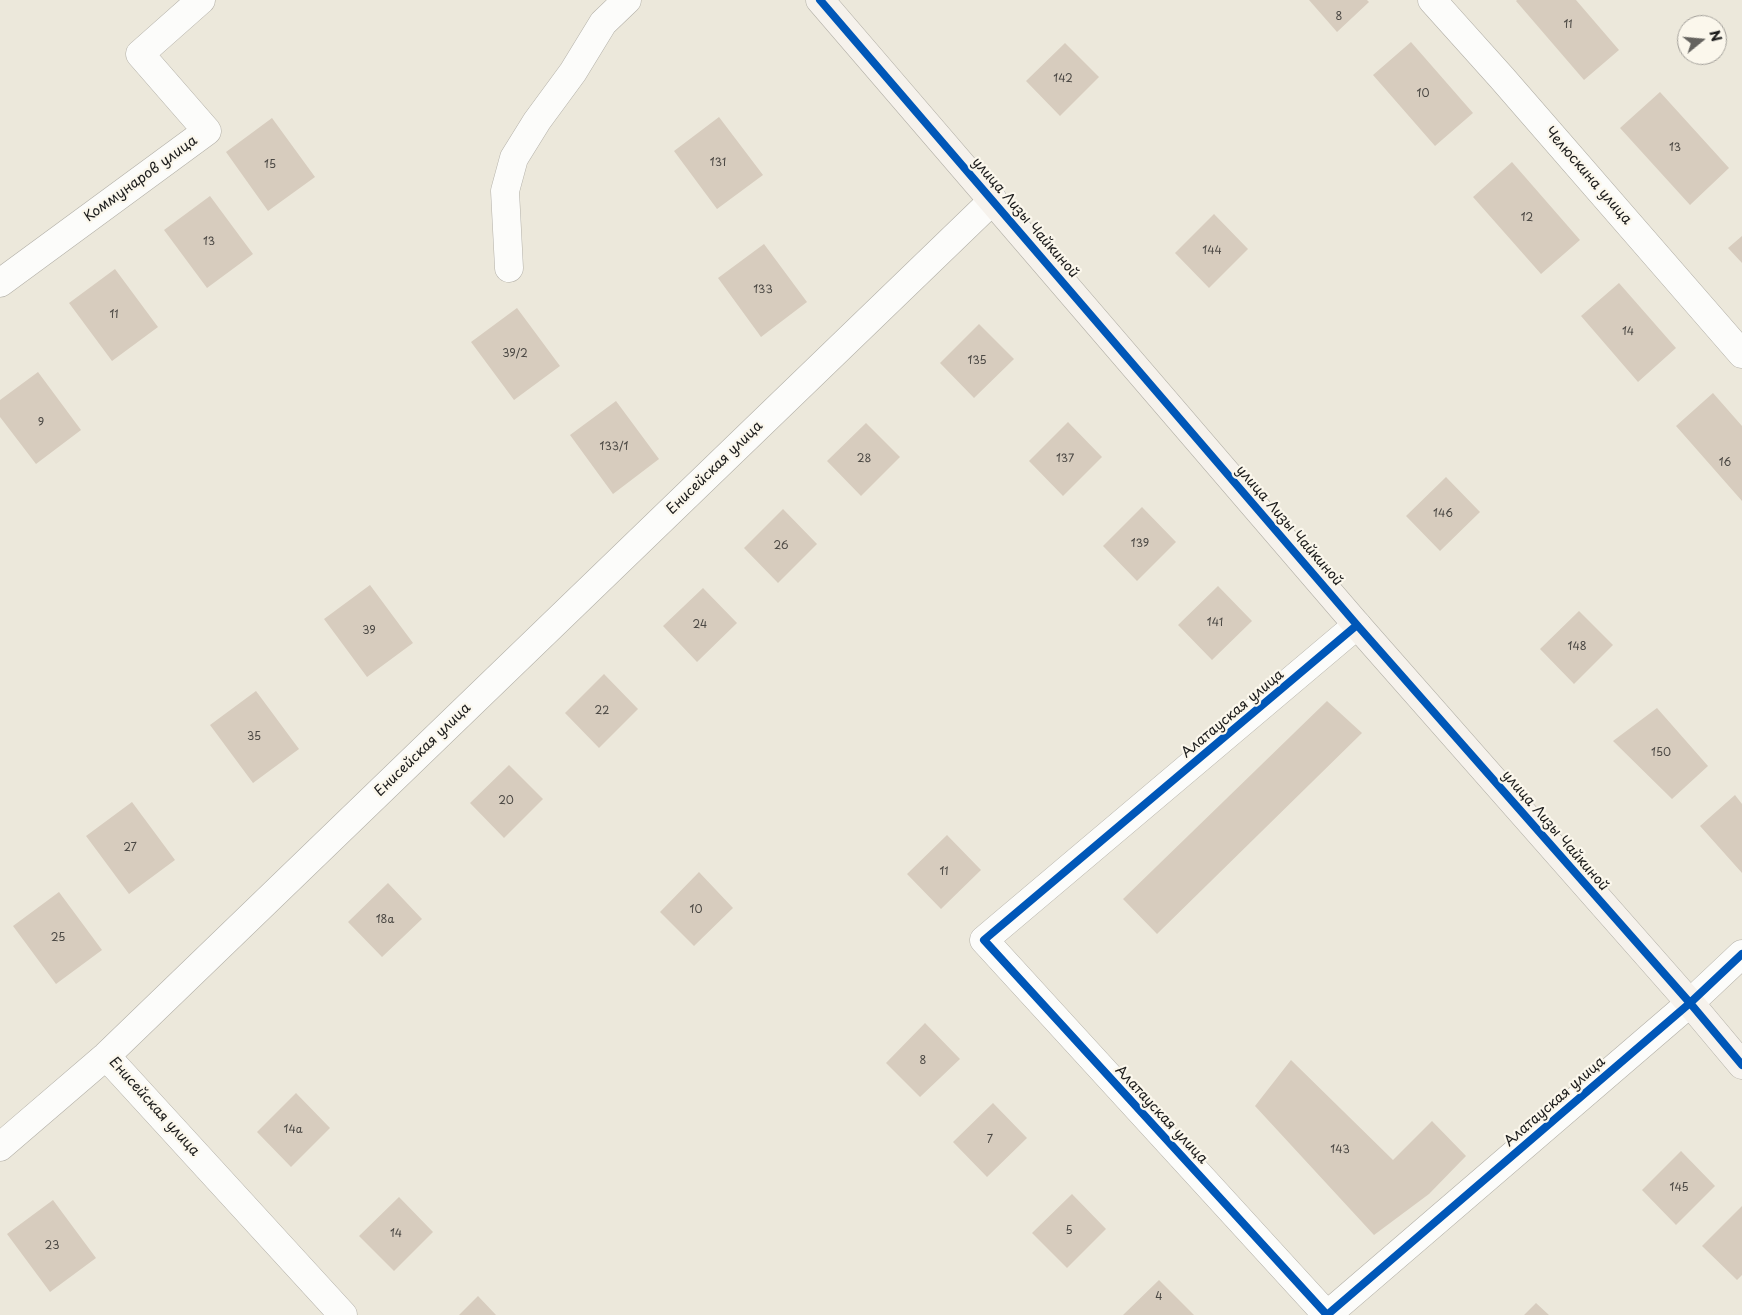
<!DOCTYPE html>
<meta charset="utf-8">
<style>
body{margin:0}
#map{position:relative;width:1742px;height:1315px;overflow:hidden;background:#ece8db;font-family:"Playpen Sans",sans-serif}
canvas{display:block}
.north{position:absolute;left:1677px;top:15px;width:50px;height:50px;box-sizing:border-box;background:#fbf7ec;border:1px solid #a29f99;border-radius:50%;rotate:73deg;font-size:14px;font-weight:700;line-height:20px;text-align:center;color:#1c1c1c}
.north::after{content:'';display:block;margin:auto;width:18px;height:22px;background:#65635f;clip-path:polygon(50% 0,100% 100%,50% 72%,0 100%)}
</style>
<div id="map">
<canvas width="1742" height="1315"></canvas>
<div class="north">N</div>
</div>
<script>
const ctx = document.querySelector('canvas').getContext('2d');
ctx.lineJoin = 'round';
function fillPath(path, color) { ctx.fillStyle = color; ctx.fill(path, 'evenodd'); }
const shape = rows => new Path2D(rows.map(r => 'M' + r).join(''));
function trace(path, color, width, dash) { ctx.strokeStyle = color; ctx.lineWidth = width; ctx.lineCap = dash ? 'butt' : 'round'; ctx.setLineDash(dash || []); ctx.stroke(path); }
function label(font, color, halo, rows, align = 'center') {
  ctx.font = font + ' "Playpen Sans",sans-serif'; ctx.lineWidth = 4.5; ctx.setLineDash([]); ctx.textBaseline = 'middle'; ctx.strokeStyle = halo; ctx.fillStyle = color; for (const [text, x, y, turn = 0] of rows) {
    ctx.save(); ctx.translate(x, y); ctx.rotate((+turn || 0) * Math.PI / 180); ctx.textAlign = isNaN(turn) ? turn : align; if (halo) ctx.strokeText(text, 0, 0); ctx.fillText(text, 0, 0); ctx.restore();
  }
}
fillPath(shape([
 [1309,0,1367,0,1369,2,1337,32],
 [1517,0,1576,0,1619,50,1584,80,1516,1],
 [1411,42,1473,113,1435,146,1373,75],
 [1065,43,1099,77,1060,116,1026,81],
 [1660,92,1729,168,1690,205,1620,128],
 [719,117,763,175,717,209,674,151],
 [272,118,315,177,268,211,226,152],
 [1512,162,1580,240,1541,274,1473,197],
 [210,196,253,254,207,288,164,230],
 [1214,214,1248,249,1209,288,1175,253],
 [1742,236,1742,263,1728,248],
 [764,244,807,302,761,337,718,278],
 [115,269,158,327,112,361,69,303],
 [1619,283,1676,348,1638,382,1581,316],
 [517,308,560,366,514,400,471,342],
 [979,324,1014,359,974,398,940,363],
 [38,372,81,430,36,464,0,417,0,400],
 [1713,393,1742,426,1742,501,1676,426],
 [616,401,659,459,613,494,570,435],
 [1068,422,1102,457,1063,496,1029,461],
 [866,423,900,457,861,496,827,461],
 [1446,477,1480,512,1440,551,1406,516],
 [1142,507,1176,542,1137,581,1103,546],
 [783,509,817,544,778,583,744,548],
 [370,585,413,643,367,677,324,619],
 [1218,586,1252,621,1212,660,1178,625],
 [703,588,737,623,697,662,663,626],
 [1579,611,1613,645,1574,684,1540,649],
 [604,674,638,709,599,748,565,713],
 [256,691,299,749,253,783,210,725],
 [1327,701,1362,733,1157,934,1123,899],
 [1657,708,1708,766,1672,799,1613,741],
 [509,765,543,799,504,838,470,803],
 [1735,795,1742,804,1742,873,1700,826],
 [132,802,175,860,129,894,86,836],
 [947,835,981,870,941,909,907,874],
 [699,872,733,908,694,946,660,912],
 [388,883,422,919,382,957,348,922],
 [59,892,102,950,56,984,13,926],
 [925,1023,960,1059,920,1097,886,1063],
 [1291,1060,1393,1160,1432,1121,1466,1156,1429,1194,1374,1235,1255,1106],
 [296,1093,330,1128,291,1167,257,1132],
 [993,1103,1027,1138,987,1177,953,1142],
 [1681,1151,1715,1186,1676,1225,1642,1190],
 [1072,1194,1106,1229,1067,1268,1032,1233],
 [399,1197,433,1232,394,1271,359,1236],
 [53,1200,96,1258,50,1292,7,1234],
 [1742,1206,1742,1275,1737,1280,1702,1246],
 [1159,1280,1194,1315,1123,1315],
 [478,1296,496,1315,459,1315],
 [1536,1303,1549,1315,1524,1315]
]), '#d7ccbe');
const street = shape([
 [1432,0,1502,78,1742,354],
 [509,268,505,191,514,158,537,121,573,72,603,23,627,0],
 [0,283,207,131,140,54,201,0],
 [1357,625,984,940,1327,1315,1690,1003,1742,954],
 [106,1056,343,1315],
 [0,1147,106,1056,993,200]
]);
const secondary = shape([
 [820,0,1357,625,1690,1003,1742,1065]
]);
trace(street, '#b2afa7', 29);
trace(secondary, '#b2afa7', 29);
trace(street, '#fcfcfa', 28);
trace(secondary, '#f6f2ec', 28);
trace(shape([
 [820,0,1357,625,1690,1003,1742,1065],
 [1357,625,984,940,1327,1315,1690,1003,1742,954]
]), '#0057b8', 8);
label('11px', '#4b4844', null, [
 ["8",1339,17],
 ["11",1568,25],
 ["142",1063,79],
 ["10",1423,94],
 ["13",1675,148],
 ["131",718,163],
 ["15",270,165],
 ["12",1527,218],
 ["13",209,242],
 ["144",1212,251],
 ["133",763,290],
 ["11",114,315],
 ["14",1628,332],
 ["39/2",515,354],
 ["135",977,361],
 ["9",41,423],
 ["133/1",614,447],
 ["28",864,459],
 ["137",1065,459],
 ["16",1725,463],
 ["146",1443,514],
 ["139",1140,544],
 ["26",781,546],
 ["141",1215,623],
 ["24",700,625],
 ["39",369,631],
 ["148",1577,647],
 ["22",602,711],
 ["35",254,737],
 ["150",1661,753],
 ["20",506,801],
 ["27",130,848],
 ["11",944,872],
 ["10",696,910],
 ["18а",385,920],
 ["25",58,938],
 ["8",923,1061],
 ["14а",293,1130],
 ["7",990,1140],
 ["143",1340,1150],
 ["145",1679,1188],
 ["5",1069,1231],
 ["14",396,1234],
 ["23",52,1246],
 ["4",1159,1297]
]);
label('14px', '#1c1c1c', '#fbf7ec', [
 ["Челюскина улица",1588,176,49],
 ["Коммунаров улица",141,179,-36],
 ["улица Лизы Чайкиной",1025,218,49],
 ["Енисейская улица",715,468,-44],
 ["улица Лизы Чайкиной",1289,526,49],
 ["Алатауская улица",1233,714,-40],
 ["Енисейская улица",423,750,-44],
 ["улица Лизы Чайкиной",1555,831,49],
 ["Алатауская улица",1555,1102,-41],
 ["Енисейская улица",154,1107,48],
 ["Алатауская улица",1161,1115,47]
]);
</script>
